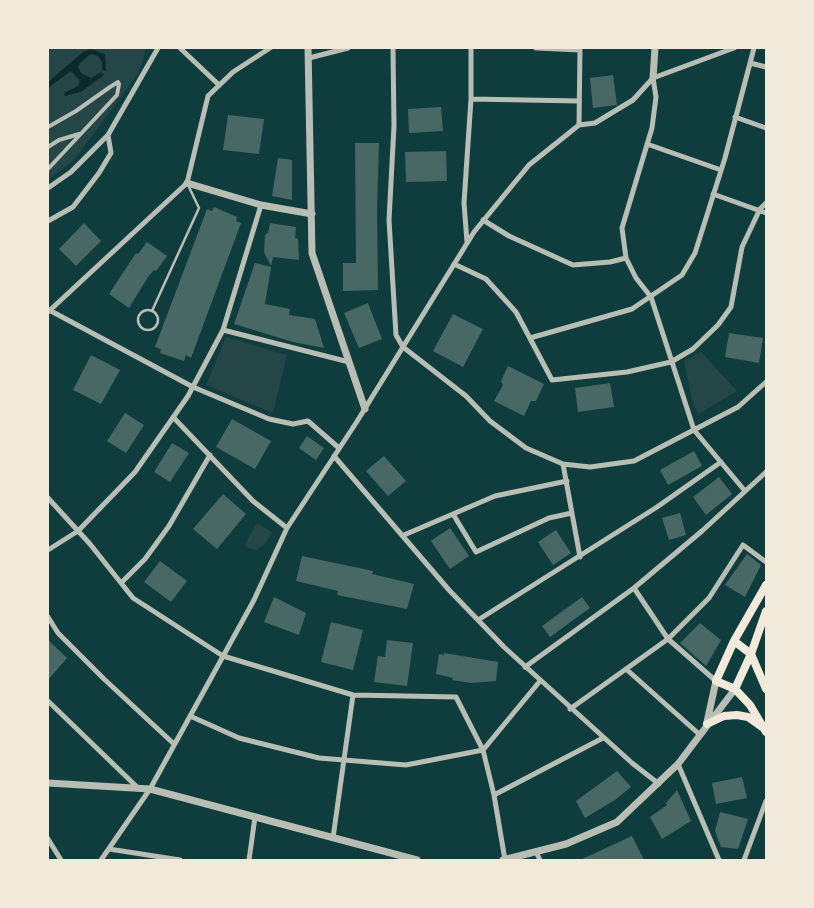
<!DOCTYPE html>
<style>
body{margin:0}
#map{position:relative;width:814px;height:908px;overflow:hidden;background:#0f3d3e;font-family:"Nunito Sans",sans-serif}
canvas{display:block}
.frame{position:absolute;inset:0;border:49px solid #f1e9da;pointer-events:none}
</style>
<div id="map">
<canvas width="814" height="908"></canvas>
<div class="frame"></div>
</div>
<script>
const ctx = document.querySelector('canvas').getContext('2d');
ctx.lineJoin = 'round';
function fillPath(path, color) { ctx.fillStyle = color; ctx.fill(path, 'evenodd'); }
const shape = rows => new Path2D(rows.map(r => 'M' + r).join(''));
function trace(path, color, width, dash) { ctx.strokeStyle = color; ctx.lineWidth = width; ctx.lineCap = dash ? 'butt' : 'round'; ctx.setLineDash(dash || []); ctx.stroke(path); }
fillPath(shape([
 [48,48,146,48,139,72,104,120,74,160,48,180],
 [226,337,287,355,273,413,206,385],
 [701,352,737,391,699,414,693,405,684,361],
 [257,523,272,532,266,543,256,550,246,547,245,544]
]), '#244646');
fillPath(shape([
 [91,49,105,54,106,71,102,70,102,62,98,56,91,54,80,63,78,67,81,73,91,78,101,72,104,75,81,92,65,96,64,93,78,86,80,81,71,71,48,88,48,82,83,52]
]), '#0a2a2b');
fillPath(shape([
 [613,75,617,105,593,108,590,78],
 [441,107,443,131,409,133,408,109],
 [228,115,264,119,259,154,223,150],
 [355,143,379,143,377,209,378,290,343,291,343,263,356,263],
 [446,151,447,181,406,182,405,152],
 [278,158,292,160,292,200,272,196],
 [214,207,237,217,236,221,241,223,191,358,186,355,184,361,160,353,161,349,155,347,207,209,212,211],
 [84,223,101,241,76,266,59,249],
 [270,223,296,227,295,238,298,239,299,260,273,257,271,266,264,252,265,235,268,233],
 [147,242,167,256,156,271,154,270,148,277,129,308,109,294,136,253,138,254],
 [255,263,271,267,265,304,290,309,289,315,315,319,324,348,293,342,234,324],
 [368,303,382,339,359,348,344,313],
 [453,314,483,329,463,367,433,351],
 [729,333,763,338,759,363,725,357],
 [91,355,120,370,101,404,73,390],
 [508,366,544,384,536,401,531,401,524,416,494,401,503,385,501,381],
 [610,383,614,407,578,412,575,388],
 [125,413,144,425,126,453,107,441],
 [232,419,271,441,255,469,216,447],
 [307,436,324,448,316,460,299,448],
 [172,443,189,453,170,482,154,472],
 [694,451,702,466,668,485,660,470],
 [384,456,406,481,388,496,366,471],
 [719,477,732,494,706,515,693,497],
 [223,494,246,514,217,549,193,529],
 [680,513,686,535,669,540,662,518],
 [450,528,469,556,450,569,431,541],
 [556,530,571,553,553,565,538,542],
 [747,554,761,565,745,597,725,585],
 [302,556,373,571,372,574,414,584,407,609,337,595,338,591,296,581],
 [160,561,187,581,171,602,144,582],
 [274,597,306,613,299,635,264,622],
 [582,597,590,608,550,637,542,626],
 [331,622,363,630,353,670,321,662],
 [700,623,721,640,706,666,680,643],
 [48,640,67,658,48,680],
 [387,640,413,643,407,686,374,682,378,656,385,657],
 [444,653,498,662,496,681,471,683,452,680,453,678,436,674,439,654,444,655],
 [617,771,631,787,615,800,585,818,576,801],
 [742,777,747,798,716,804,712,783],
 [677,790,691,821,662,839,650,817,667,805,666,803],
 [720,812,748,819,738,849,721,847,715,831],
 [632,836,644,860,580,860]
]), '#486865');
trace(shape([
 '138 320a10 10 0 1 1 20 0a10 10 0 1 1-20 0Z',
 [152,311,199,208,188,185]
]), '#b8beb3', 2.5);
trace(shape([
 [48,127,76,111,110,87,118,82,119,84,117,95,48,169],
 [48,147,59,140,79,134]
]), '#b8beb3', 4);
trace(shape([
 [180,48,219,85],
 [393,48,394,126,389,220,396,335,403,347,466,396,490,421,526,448,563,464,590,467,634,461,738,407,766,382],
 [536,48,580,50],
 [309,58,348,48],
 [750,63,766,67],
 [653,78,656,97,652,128,622,228,626,258,636,278,651,297,694,430,745,491],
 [471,99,579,101],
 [735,117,766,128],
 [579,125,580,48],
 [647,144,721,170],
 [48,188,71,172,108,135,158,48],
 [713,194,766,213],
 [483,220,509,236,573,265,610,262,626,258],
 [48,221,73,207,99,173,111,153,108,135],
 [467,242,464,203,471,99,471,48],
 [454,264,486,279,516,312,552,380,627,372,671,362,693,349,718,325,731,307,742,247,760,209,766,203],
 [49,310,193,387,269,419,293,424,308,421,339,448],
 [48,312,187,183,208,96,233,72,270,48],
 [223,330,349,362],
 [530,338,632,309,682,275,695,253,725,158,754,48],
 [173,417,253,501,287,528],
 [334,456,449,590,504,647,632,763,659,784],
 [563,464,580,557],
 [48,498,90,544,133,598,223,656,353,695,456,697,483,750,494,795,505,860],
 [453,514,476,552,549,518,572,513],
 [404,535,495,496,567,481],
 [48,550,78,531,135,472,188,396,223,330,261,205],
 [121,583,145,559,169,526,210,455],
 [634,588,668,639,716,681],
 [48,617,58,633,104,679,174,744],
 [478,620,657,507,721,462],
 [525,667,634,588,702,531,766,472],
 [626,669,699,734],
 [48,701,138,788],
 [570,709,668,639,709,598,743,545,766,562],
 [190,716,239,738,319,758,406,765,483,750,540,681],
 [678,764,719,860],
 [494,795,603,738],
 [333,838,353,695],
 [48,839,61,860],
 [109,849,180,860],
 [536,852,540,860],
 [101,860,150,789,254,600,287,528,356,423,474,232,529,165,579,125,595,123,633,100,653,78,734,48],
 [249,860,255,817],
 [744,860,766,801]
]), '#b8beb3', 5);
trace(shape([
 [308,48,312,253,365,409],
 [653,78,655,48],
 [187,183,261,205,312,214],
 [707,722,716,681],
 [48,783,150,789,417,860],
 [503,860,566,844,617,822,678,764,735,689]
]), '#b8beb3', 7);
trace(shape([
 [766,585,734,641,716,681,735,689,750,705,766,732],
 [734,641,751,654,766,689],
 [735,689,751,654,766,611],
 [707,724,724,716,737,715,748,717,762,727]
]), '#f1e9da', 8);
</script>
